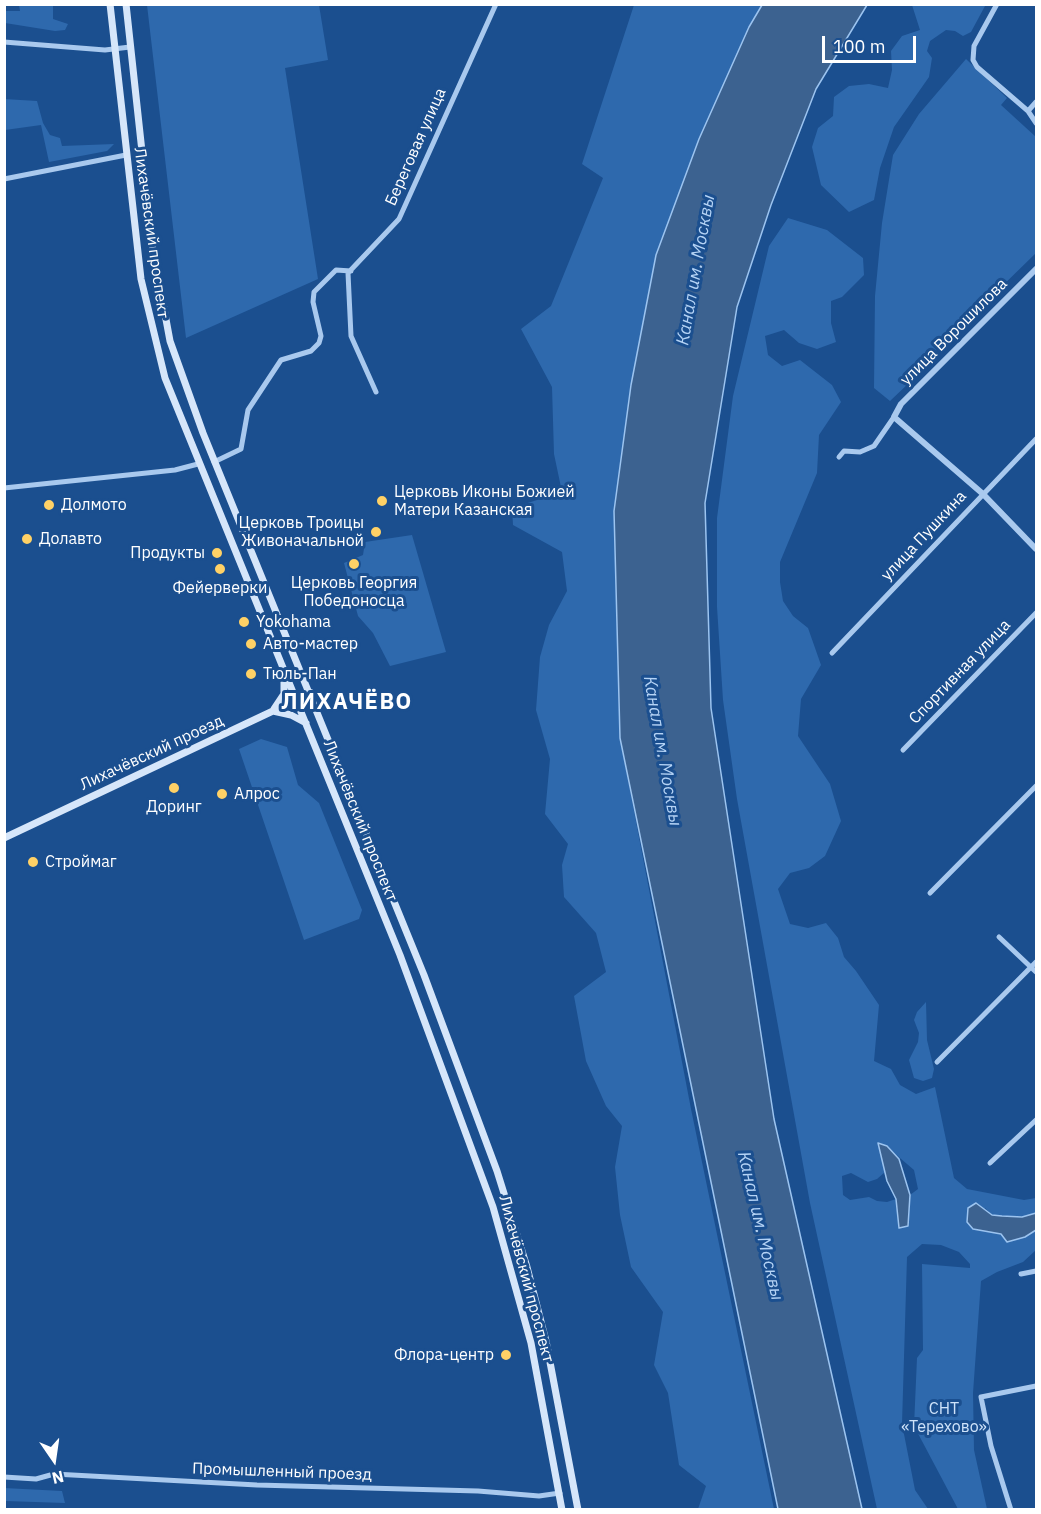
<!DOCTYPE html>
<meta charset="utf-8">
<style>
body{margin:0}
#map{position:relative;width:1041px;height:1514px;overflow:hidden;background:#1b4f8f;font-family:"IBM Plex Sans",sans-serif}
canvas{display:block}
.frame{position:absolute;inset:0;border:6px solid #fff;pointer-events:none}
.north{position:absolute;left:24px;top:1430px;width:60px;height:60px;-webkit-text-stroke:4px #1b4f8f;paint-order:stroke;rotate:167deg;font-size:16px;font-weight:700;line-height:24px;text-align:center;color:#fff}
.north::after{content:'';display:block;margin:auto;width:21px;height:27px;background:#fff;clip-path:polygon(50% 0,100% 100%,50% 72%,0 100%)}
.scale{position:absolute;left:822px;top:36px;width:94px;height:27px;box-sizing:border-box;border:3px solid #fff;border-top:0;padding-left:8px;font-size:18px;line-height:21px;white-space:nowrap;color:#fff;-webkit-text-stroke:4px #1b4f8f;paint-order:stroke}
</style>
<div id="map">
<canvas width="1041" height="1514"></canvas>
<div class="frame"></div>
<div class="north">N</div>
<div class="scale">100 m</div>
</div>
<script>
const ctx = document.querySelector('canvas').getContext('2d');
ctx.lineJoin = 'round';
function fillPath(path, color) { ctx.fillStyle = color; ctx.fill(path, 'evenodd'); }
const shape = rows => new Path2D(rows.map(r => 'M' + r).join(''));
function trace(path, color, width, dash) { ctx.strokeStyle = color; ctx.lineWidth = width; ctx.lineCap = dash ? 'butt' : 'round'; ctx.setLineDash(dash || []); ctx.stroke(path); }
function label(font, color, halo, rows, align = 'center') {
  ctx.font = font + ' "IBM Plex Sans",sans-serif'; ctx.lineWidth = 6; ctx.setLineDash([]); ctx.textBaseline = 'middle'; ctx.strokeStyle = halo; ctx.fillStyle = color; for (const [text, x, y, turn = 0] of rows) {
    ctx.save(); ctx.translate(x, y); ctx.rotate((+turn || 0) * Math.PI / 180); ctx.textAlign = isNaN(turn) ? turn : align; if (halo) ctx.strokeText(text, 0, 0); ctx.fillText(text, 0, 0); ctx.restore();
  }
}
fillPath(shape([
 [53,4,53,19,68,24,65,30,55,31,5,23,5,11,20,11,19,5],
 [147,5,319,5,328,60,285,68,318,279,186,338],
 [634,5,762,5,749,27,614,511,620,738,691,1109,774,1509,698,1509,706,1486,679,1465,668,1393,654,1365,663,1312,631,1267,620,1215,615,1167,622,1126,606,1106,586,1061,574,996,606,972,596,933,564,897,562,865,568,844,545,814,550,759,536,710,540,657,549,625,567,591,562,552,513,525,512,508,562,492,554,454,552,387,521,329,551,306,603,178,582,164],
 [912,5,985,6,971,32,963,36,955,31,946,30,930,41,927,51,932,58,929,77,894,127,880,168,874,200,849,212,821,185,812,147,818,128,833,116,834,97,849,86,869,84,888,88,892,70,891,51,902,36,920,30],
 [966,59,1007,98,1001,105,1036,137,1036,253,907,379,910,382,890,401,874,388,875,296,882,223,893,155,919,114],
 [4,99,37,101,43,123,50,135,60,138,62,146,114,144,107,151,49,162,41,125,5,130],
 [788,218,827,230,863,258,864,275,842,297,831,301,831,323,836,342,817,349,799,343,784,330,765,336,768,355,782,366,800,360,832,385,841,402,819,435,817,473,780,562,780,582,783,601,793,616,808,628,821,665,801,699,798,736,830,784,841,821,825,856,809,868,790,873,778,889,790,924,808,928,826,923,838,938,844,957,856,971,879,1005,874,1061,891,1069,900,1085,916,1094,935,1087,954,1178,967,1189,1024,1200,1036,1198,1036,1213,1032,1216,1002,1216,992,1215,985,1208,983,1231,992,1231,1016,1240,1036,1230,1036,1250,1023,1262,997,1272,981,1281,973,1393,974,1450,987,1509,958,1509,914,1426,917,1358,923,1350,922,1264,970,1268,970,1264,959,1252,941,1245,922,1244,907,1257,902,1424,915,1490,928,1509,877,1509,810,1203,737,799,723,700,717,607,717,518,733,396,769,246],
 [878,1144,893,1152,914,1170,918,1189,910,1195,908,1226,899,1227,896,1199,887,1202,877,1201,869,1197,850,1200,843,1195,842,1176,851,1173,868,1182,877,1179,885,1172],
 [412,535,446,652,390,666,373,633,358,616,344,563,363,555,365,542],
 [261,739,287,747,298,785,319,803,362,910,359,919,304,940,239,749],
 [926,1002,927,1040,934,1069,932,1078,923,1081,914,1078,909,1060,918,1042,919,1033,914,1020,917,1012],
 [4,1488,62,1491,65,1503,5,1501]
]), '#2e69ad');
const water = shape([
 [762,5,867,5,816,89,771,205,737,307,705,503,711,708,774,1119,862,1509,778,1509,620,738,614,511,631,385,656,255,699,139,749,27,762,5],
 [878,1143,887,1146,899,1159,910,1195,908,1226,899,1228,896,1199,887,1181,878,1143],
 [976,1203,992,1215,1002,1216,1022,1217,1036,1213,1036,1230,1025,1237,1007,1242,1001,1234,973,1229,967,1222,968,1208,976,1203]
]);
fillPath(water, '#3c6290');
trace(water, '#9cc4f0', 1.5);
trace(shape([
 [997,4,974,46,973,60,977,67,1028,111,1036,123],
 [4,42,105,50,130,47],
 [1028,111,1036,102],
 [4,179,126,155],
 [376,392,351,336,348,273,399,219,496,4],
 [839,457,844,451,860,452,874,446,894,417],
 [214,462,241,449,248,410,281,360,311,351,319,343,321,336,313,302,314,292,336,270,351,271],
 [4,488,175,470,198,464],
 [832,653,1036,439],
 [903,750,1036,613],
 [930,893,1036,786],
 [999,937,1036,972],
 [937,1062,1036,962],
 [990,1163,1036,1120],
 [1021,1274,1036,1271],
 [4,1477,36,1479,54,1474,257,1485,478,1491,539,1496,560,1493],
 [1011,1510,991,1446,981,1397,1036,1386]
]), '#a9c9ee', 5);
trace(shape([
 [1036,269,901,404,894,417,983,494,1036,549]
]), '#a9c9ee', 6);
trace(shape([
 [110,4,141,279,165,378,400,955,493,1207,531,1343,562,1510],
 [126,4,152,244,170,341,203,433,424,975,497,1171,527,1267,546,1341,578,1510],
 [274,709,284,694,284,675],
 [273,711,291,715,306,723],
 [4,838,311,693]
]), '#d6e6fa', 7);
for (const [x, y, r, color] of [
 [382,501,6,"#ffd166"],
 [49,505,6,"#ffd166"],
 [376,532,6,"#ffd166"],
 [27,539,6,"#ffd166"],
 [217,553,6,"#ffd166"],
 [354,564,6,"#ffd166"],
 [220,569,6,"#ffd166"],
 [244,622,6,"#ffd166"],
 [251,644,6,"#ffd166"],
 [251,674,6,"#ffd166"],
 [174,788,6,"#ffd166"],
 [222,794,6,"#ffd166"],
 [33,862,6,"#ffd166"],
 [506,1355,6,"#ffd166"]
]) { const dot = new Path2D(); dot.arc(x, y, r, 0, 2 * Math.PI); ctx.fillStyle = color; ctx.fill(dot); trace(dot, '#1b4f8f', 2); }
label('16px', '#fff', '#1b4f8f', [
 ["Береговая улица",416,147,-66],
 ["Лихачёвский проспект",151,233,82],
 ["улица Ворошилова",954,332,-45],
 ["улица Пушкина",924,536,-47],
 ["Спортивная улица",960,672,-46],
 ["Лихачёвский проезд",152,753,-25],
 ["Лихачёвский проспект",360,821,68],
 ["Лихачёвский проспект",526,1279,75],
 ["Промышленный проезд",282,1472,2]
]);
label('16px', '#fff', '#1b4f8f', [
 ["Церковь Иконы Божией",394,492],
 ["Матери Казанская",394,510],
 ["Долмото",61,505],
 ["Церковь Троицы",364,523,"right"],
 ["Живоначальной",364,541,"right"],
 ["Долавто",39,539],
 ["Продукты",205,553,"right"],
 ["Церковь Георгия",354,583,"center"],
 ["Победоносца",354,601,"center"],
 ["Фейерверки",220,588,"center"],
 ["Yokohama",256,622],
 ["Авто-мастер",263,644],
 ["Тюль-Пан",263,674],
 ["Алрос",234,794],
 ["Доринг",174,807,"center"],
 ["Строймаг",45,862],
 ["Флора-центр",494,1355,"right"]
], 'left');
label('16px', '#cfe3fa', '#1b4f8f', [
 ["СНТ",944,1409],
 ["«Терехово»",944,1427]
]);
label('italic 18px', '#b5d3f5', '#1b4f8f', [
 ["Канал им. Москвы",696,270,-80],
 ["Канал им. Москвы",662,751,80],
 ["Канал им. Москвы",760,1226,77]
]);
ctx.letterSpacing = '1.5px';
label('bold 22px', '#fff', '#1b4f8f', [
 ["ЛИХАЧЁВО",347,703]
]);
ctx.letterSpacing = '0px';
</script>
